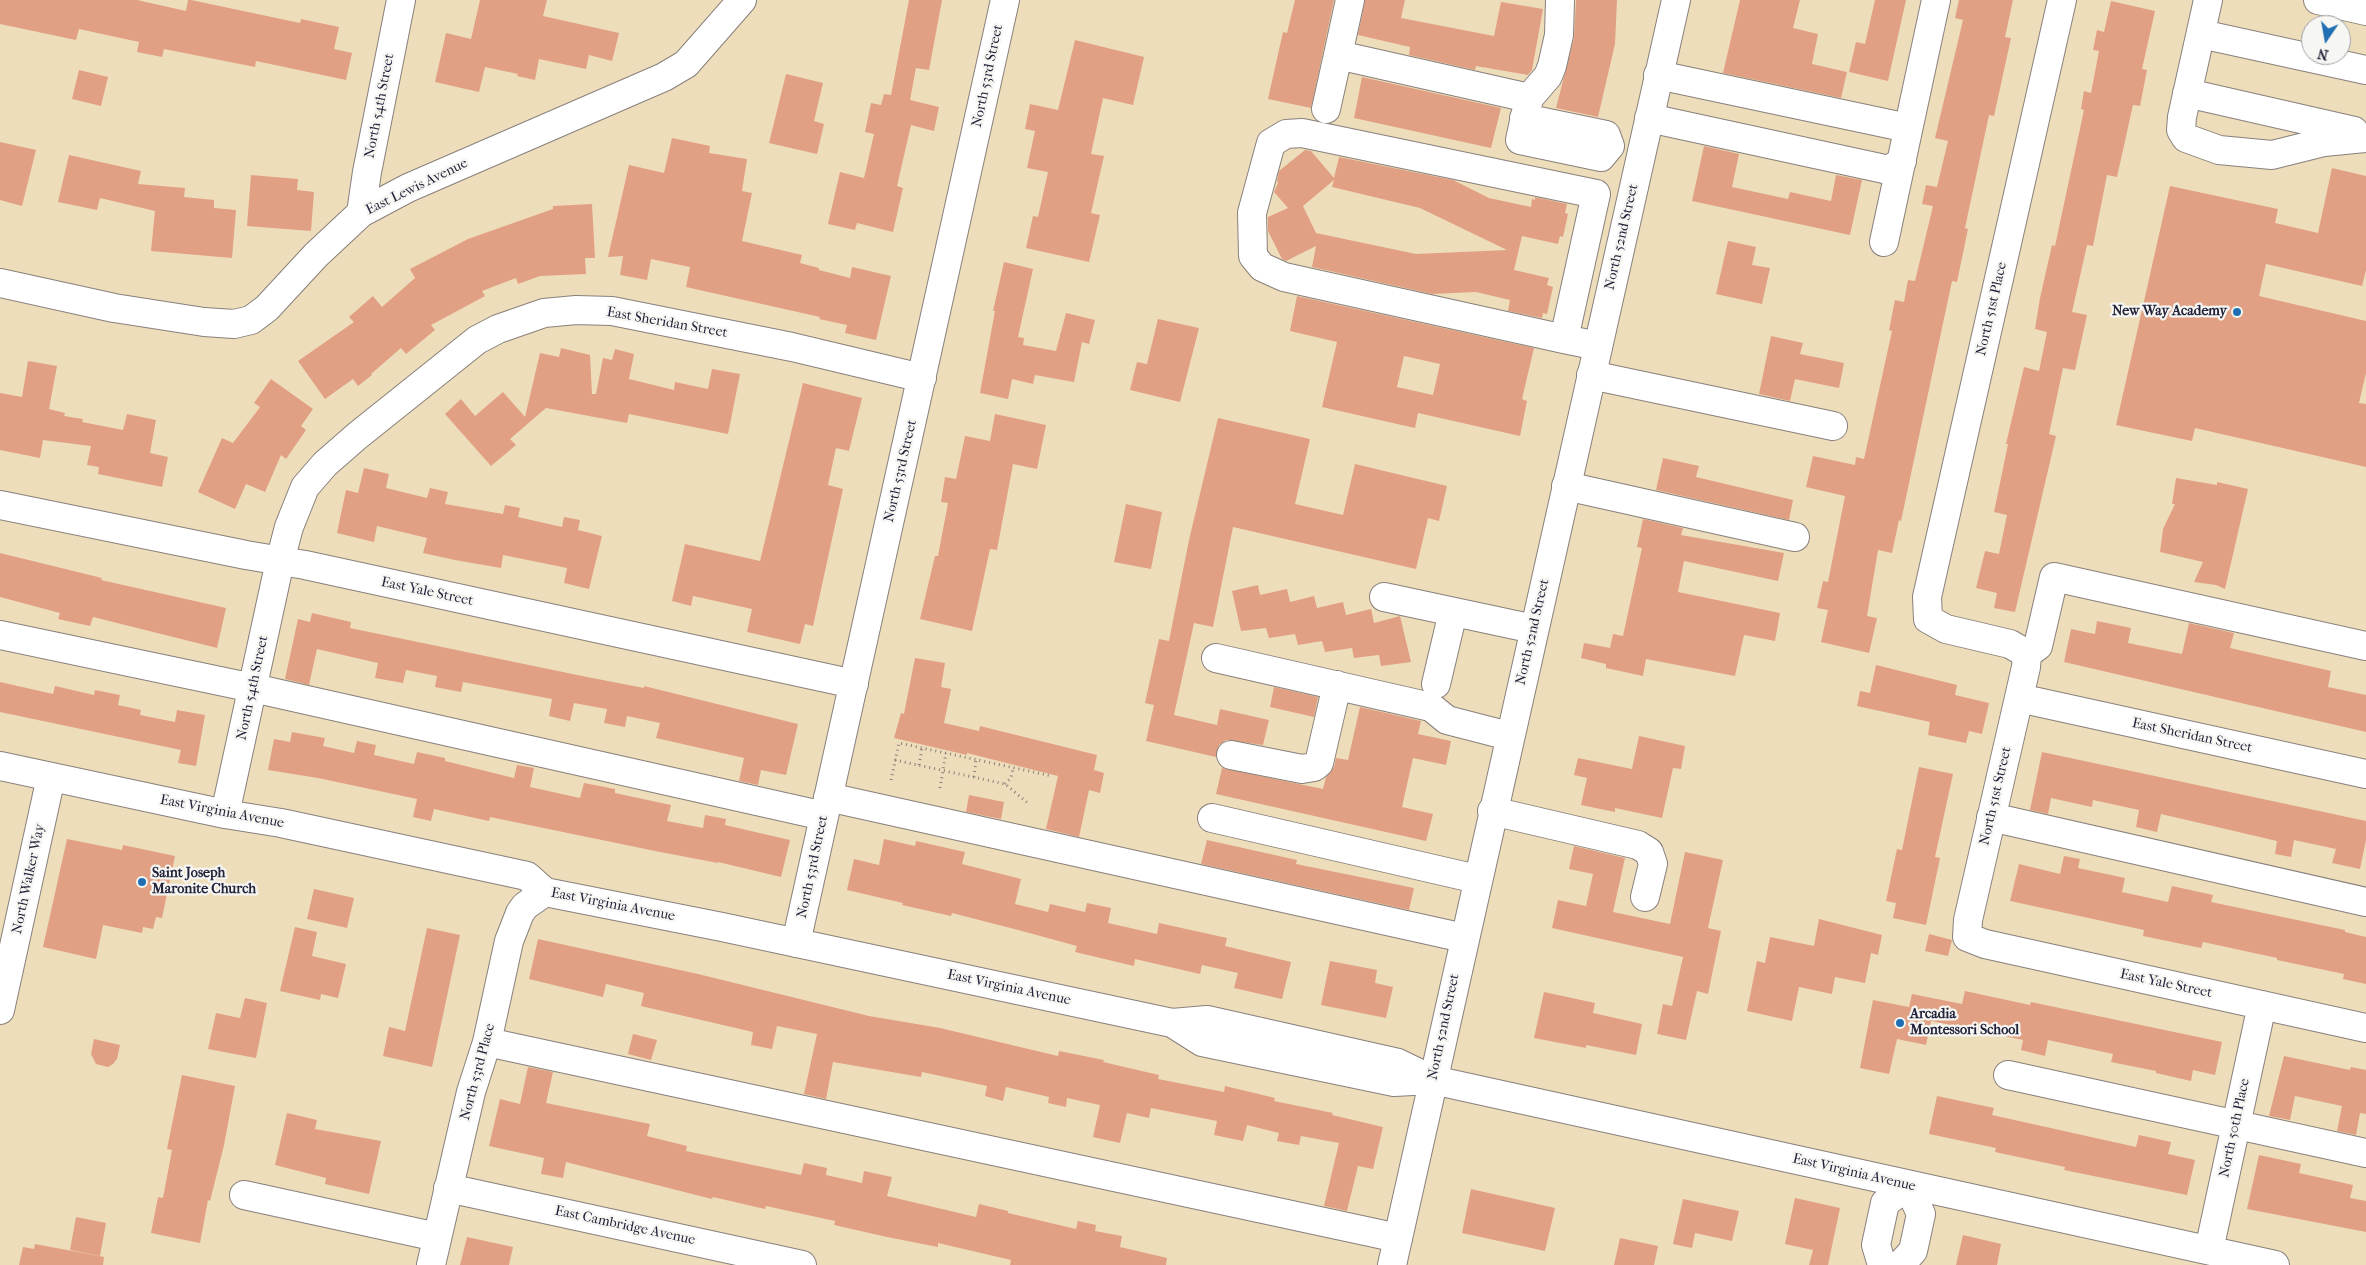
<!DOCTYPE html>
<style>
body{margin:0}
#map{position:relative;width:2366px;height:1265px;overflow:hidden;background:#edb;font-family:"IM FELL French Canon",serif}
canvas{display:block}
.north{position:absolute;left:2301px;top:15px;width:50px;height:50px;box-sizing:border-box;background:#f6f6f2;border:1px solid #a1a1a9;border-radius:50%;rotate:192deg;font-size:14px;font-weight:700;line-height:20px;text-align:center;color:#22223b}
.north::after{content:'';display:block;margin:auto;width:18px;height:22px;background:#1f6fb2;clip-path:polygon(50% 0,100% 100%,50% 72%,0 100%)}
</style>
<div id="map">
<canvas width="2366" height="1265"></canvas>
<div class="north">N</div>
</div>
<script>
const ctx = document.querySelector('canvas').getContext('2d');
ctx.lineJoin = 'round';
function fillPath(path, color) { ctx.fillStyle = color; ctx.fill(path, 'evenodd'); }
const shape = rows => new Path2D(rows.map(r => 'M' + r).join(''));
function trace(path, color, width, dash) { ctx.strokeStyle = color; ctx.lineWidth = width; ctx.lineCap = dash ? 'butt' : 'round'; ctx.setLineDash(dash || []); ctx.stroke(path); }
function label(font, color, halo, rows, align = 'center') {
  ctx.font = font + ' "IM FELL French Canon",serif'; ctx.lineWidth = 4.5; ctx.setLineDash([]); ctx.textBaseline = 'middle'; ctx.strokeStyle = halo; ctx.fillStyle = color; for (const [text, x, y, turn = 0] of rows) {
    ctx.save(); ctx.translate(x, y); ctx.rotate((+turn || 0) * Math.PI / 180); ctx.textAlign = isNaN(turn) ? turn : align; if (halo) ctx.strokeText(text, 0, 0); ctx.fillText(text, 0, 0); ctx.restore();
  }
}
fillPath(shape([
 [0,0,137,0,186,11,188,0,191,0,300,23,301,19,339,27,334,49,352,53,346,80,256,61,255,67,164,49,162,57,137,52,139,42,79,29,76,40,0,24],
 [480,0,547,0,543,16,619,33,612,61,589,55,586,69,539,59,535,80,517,76,518,74,485,67,479,92,435,82,446,33,471,39],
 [909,0,942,0,929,70,916,68,910,100,939,107,934,131,911,125,897,186,903,188,893,232,857,223,855,230,828,224,840,172,864,178,874,134,865,132,871,103,881,105,884,94,891,95],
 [1295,0,1334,0,1311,108,1268,99,1283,32,1287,33],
 [1365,0,1405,0,1401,18,1494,36,1501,2,1543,9,1532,70,1528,75,1476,66,1475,70,1409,55,1410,47,1358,35],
 [1576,0,1617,0,1615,44,1598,117,1556,108,1574,38],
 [1740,0,1800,0,1793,28,1818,34,1812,64,1847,72,1841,98,1723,73],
 [1875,0,1906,0,1888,81,1849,72,1856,42,1865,44],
 [1959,0,2013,0,2005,37,2011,38,1994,116,1989,115,1965,228,1968,229,1957,282,1952,281,1901,521,1899,520,1892,553,1878,550,1867,616,1877,618,1869,653,1821,642,1828,610,1817,608,1823,581,1828,582,1845,496,1806,487,1813,456,1855,465,1856,457,1864,459,1892,331,1889,330,1895,300,1904,302,1908,280,1915,281,1933,206,1922,204,1926,185,1937,187,1948,141,1935,138,1963,20,1955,18],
 [2111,1,2155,11,2142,69,2147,70,2140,106,2133,105,2117,177,2107,175,2093,246,2087,245,2072,312,2087,315,2075,370,2063,368,2049,434,2056,436,2015,612,1994,608,1997,593,1976,588,1985,551,1999,554,2007,515,1994,512,2008,444,2006,444,2024,367,2039,371,2047,332,2035,329,2040,298,2052,245,2055,246,2084,110,2081,109,2084,91,2091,93,2099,51,2093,50,2097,30,2104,32],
 [1075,40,1144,57,1133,105,1103,98,1091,154,1104,156,1091,213,1100,215,1089,262,1026,248,1033,216,1038,217,1048,172,1027,168,1035,131,1025,129,1030,104,1058,110],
 [79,70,108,77,101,106,72,99],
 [786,74,823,83,814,121,824,124,817,154,769,143],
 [1362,77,1501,108,1491,148,1354,118],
 [672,138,710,146,709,153,747,159,742,191,752,193,742,241,802,255,800,263,819,268,819,270,850,278,852,267,891,276,876,340,845,333,847,325,819,319,820,317,686,287,690,267,651,259,647,280,620,275,623,256,608,257,629,165,664,173],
 [0,142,36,150,22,206,0,200],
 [1704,146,1739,154,1732,187,1788,199,1790,192,1831,201,1836,175,1862,180,1850,235,1692,201],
 [1305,150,1311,151,1334,178,1339,157,1453,180,1489,198,1531,207,1532,199,1535,200,1535,197,1567,204,1565,213,1568,214,1563,237,1560,236,1558,244,1522,236,1514,270,1549,278,1547,285,1553,287,1547,314,1543,313,1542,318,1508,311,1510,300,1476,292,1432,294,1312,267,1316,246,1286,261,1282,259,1268,231,1268,217,1288,208,1274,192,1278,183,1277,181,1279,171],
 [1334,180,1332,187,1420,208,1507,250,1416,254,1316,233,1303,206],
 [69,155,141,171,138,184,185,188,184,197,214,200,214,208,236,210,232,258,151,251,155,211,100,198,97,210,58,202],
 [2332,168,2366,176,2366,270,2362,286,2266,264,2259,296,2366,321,2366,373,2359,403,2366,404,2366,467,2195,428,2192,441,2116,425,2170,186,2278,209,2275,223,2318,233],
 [251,175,298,179,297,190,314,192,311,231,247,226],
 [592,204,595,258,585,258,586,274,540,276,518,284,516,278,482,291,485,296,431,325,435,330,406,354,401,348,371,374,372,375,358,386,353,379,325,399,298,361,354,322,349,317,373,296,382,307,415,278,410,269,468,239,553,209,553,206],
 [1728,241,1756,247,1752,265,1770,268,1762,304,1716,294],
 [1004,262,1033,269,1018,337,1024,338,1023,345,1056,351,1066,313,1095,320,1089,344,1082,342,1074,382,1035,375,1033,384,1012,379,1008,399,980,393,995,311,993,311],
 [1297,296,1534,348,1522,399,1527,401,1520,436,1418,413,1415,428,1322,407,1337,342,1290,331],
 [1404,356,1440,364,1433,395,1397,387],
 [1158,319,1199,328,1180,402,1130,390,1137,362,1147,364],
 [1771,336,1803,343,1800,354,1844,363,1839,388,1795,379,1790,401,1759,394],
 [561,348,590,355,592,394,596,394,603,358,612,360,615,349,634,354,629,379,674,390,675,382,708,389,712,369,740,374,728,434,629,414,627,423,546,408,510,439,516,445,491,466,445,414,461,399,475,416,503,392,525,417,540,353,559,357],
 [28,361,57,366,49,409,65,413,64,416,83,419,82,422,123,430,127,414,156,420,150,453,168,457,162,487,98,474,99,467,87,465,91,446,43,440,40,458,0,450,0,393,22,397],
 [271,379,313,409,301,426,306,430,286,459,281,455,265,492,246,484,235,509,198,492,222,438,233,443,260,407,254,403],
 [803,383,862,398,849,451,836,448,828,485,843,489,813,626,805,624,800,644,747,632,752,609,693,596,691,606,672,601,685,544,760,561],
 [995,414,1046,425,1037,469,1013,464,997,550,990,549,972,631,920,619,935,556,938,556,948,503,941,502,945,477,956,479,965,436,990,441],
 [1218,418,1310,439,1295,504,1343,515,1355,464,1447,486,1439,521,1428,518,1416,569,1233,527,1213,627,1194,623,1174,715,1217,725,1220,709,1269,720,1263,745,1226,740,1219,745,1216,757,1146,741,1154,705,1145,703,1159,639,1169,641,1189,540],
 [1663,458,1699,466,1696,477,1793,500,1789,520,1656,490],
 [364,468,389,474,386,488,427,498,430,488,448,492,445,504,503,514,505,505,520,508,518,517,562,527,564,517,580,520,578,530,602,536,589,589,564,583,567,568,503,555,501,568,455,560,423,553,427,538,377,526,374,542,337,533,346,490,358,493],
 [2176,478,2217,485,2217,482,2248,489,2225,589,2216,585,2194,582,2203,562,2160,552,2163,529,2175,504,2172,504],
 [1126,504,1162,512,1151,569,1114,562],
 [1643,519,1683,528,1681,535,1784,553,1778,581,1684,561,1678,592,1780,613,1775,641,1744,635,1735,676,1646,659,1643,676,1606,668,1606,664,1581,658,1584,643,1610,648,1613,634,1623,636,1642,548,1637,547],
 [0,553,102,578,101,580,226,608,217,648,93,617,90,626,58,619,60,613,0,597],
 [1258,585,1260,595,1287,589,1290,602,1314,596,1317,608,1343,602,1346,615,1371,609,1374,623,1400,616,1411,662,1381,666,1379,655,1354,658,1352,648,1325,652,1322,641,1298,645,1295,634,1269,638,1266,628,1241,631,1232,591],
 [312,613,351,622,350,628,587,677,644,688,644,686,798,724,786,775,761,770,758,785,739,781,744,758,656,738,660,723,627,716,625,727,604,723,607,709,574,703,570,721,549,716,552,699,463,682,461,692,435,687,437,676,406,670,403,683,375,678,378,663,317,649,309,685,285,679,298,619,310,622],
 [2097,621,2131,628,2128,643,2182,654,2189,623,2234,633,2230,648,2331,671,2328,687,2366,695,2366,732,2064,662,2071,629,2095,634],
 [915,658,945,663,941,687,951,689,944,723,979,731,980,726,1097,755,1094,770,1104,773,1100,793,1089,790,1079,837,1046,829,1058,776,967,753,967,755,894,738,901,713,904,714],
 [1876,665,1957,685,1955,695,1989,703,1982,734,1969,731,1966,743,1928,735,1930,722,1857,706,1860,691,1870,693],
 [0,682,53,694,55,686,94,695,95,690,120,695,118,705,141,710,140,715,175,722,177,710,205,715,196,766,178,763,181,750,0,712],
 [1274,687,1318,697,1314,717,1270,707],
 [1360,707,1421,721,1418,734,1451,741,1446,765,1413,758,1402,807,1433,814,1426,841,1216,794,1222,768,1323,789,1326,777,1334,767,1336,758,1348,760],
 [292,732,325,738,323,746,354,753,357,741,376,745,374,755,414,764,417,752,445,758,445,761,514,778,517,765,534,768,530,787,580,798,584,783,615,789,615,793,671,805,667,821,703,828,705,815,726,819,725,825,790,840,781,877,718,862,718,863,660,852,490,817,489,821,434,809,431,821,413,817,417,799,318,778,268,770,274,739,290,742],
 [1639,736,1685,746,1681,769,1673,768,1662,818,1615,808,1615,812,1581,805,1587,778,1574,775,1578,758,1632,769],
 [2042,752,2366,821,2366,840,2360,869,2332,863,2336,849,2294,840,2291,857,2275,854,2277,841,2161,814,2157,832,2136,827,2139,810,2093,800,2092,807,2051,798,2048,814,2030,810],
 [1919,767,1953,774,1935,857,1940,858,1926,925,1893,918,1896,903,1886,901,1897,849,1902,850],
 [969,795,1004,802,1001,819,966,812],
 [67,839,122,850,123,845,175,856,162,918,156,917,153,929,143,927,142,933,103,925,96,959,43,947],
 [884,839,915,846,916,841,965,852,962,864,1021,879,1015,904,1048,912,1050,904,1085,912,1087,903,1111,908,1108,923,1157,934,1159,923,1227,938,1225,946,1291,962,1282,999,1234,988,1238,973,1202,965,1200,974,1135,959,1134,966,1075,952,1077,946,1022,931,952,913,951,916,902,905,903,903,847,890,854,859,879,865],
 [1207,840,1297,860,1296,864,1414,888,1409,910,1201,864],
 [1574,846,1625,858,1613,912,1670,924,1685,852,1723,860,1708,928,1721,931,1708,994,1697,991,1686,1040,1657,1034,1663,1004,1672,1006,1683,957,1552,928,1558,900,1586,906,1593,874,1569,869],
 [2064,856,2080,859,2078,868,2125,878,2122,892,2168,902,2172,886,2213,895,2211,902,2345,930,2345,932,2366,937,2366,984,2343,979,2344,974,2277,960,2277,958,2203,942,2201,948,2143,936,2144,930,2010,901,2019,864,2060,874],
 [314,889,354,898,347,928,307,919],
 [1819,919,1882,935,1878,955,1871,953,1865,983,1835,977,1832,994,1799,987,1792,1021,1747,1011,1757,961,1765,963,1770,937,1814,946],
 [295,927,317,932,312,956,346,964,338,998,321,994,320,1000,280,991],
 [427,928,460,935,432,1067,383,1056,389,1027,405,1031],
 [1929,934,1952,940,1948,956,1925,951],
 [538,939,698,974,869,1016,940,1028,1058,1056,1059,1051,1104,1060,1103,1062,1159,1075,1158,1079,1224,1092,1225,1086,1275,1098,1274,1101,1333,1113,1332,1115,1383,1127,1373,1169,1358,1166,1347,1211,1324,1206,1339,1143,1301,1136,1299,1145,1277,1141,1279,1133,1247,1125,1243,1141,1214,1135,1217,1121,1151,1108,1149,1118,1127,1113,1120,1143,1093,1137,1100,1105,1067,1098,1066,1107,1048,1103,1049,1097,1006,1087,1003,1101,985,1096,987,1086,922,1072,921,1077,833,1062,826,1099,804,1094,817,1034,777,1026,772,1049,751,1045,753,1032,641,1006,644,993,606,984,603,997,529,979],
 [1330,961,1377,970,1375,983,1393,987,1386,1018,1321,1005],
 [1965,991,2030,1005,2031,1002,2222,1042,2215,1075,2193,1070,2191,1081,2156,1073,2156,1071,2111,1062,2113,1054,2048,1040,2045,1056,2021,1050,2023,1040,1931,1021,1926,1045,1897,1039,1889,1074,1860,1068,1873,1000,1909,1007,1912,994,1962,1004],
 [1544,992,1595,1003,1593,1013,1642,1024,1636,1055,1586,1045,1586,1048,1534,1038],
 [245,998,267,1003,256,1058,208,1049,216,1013,240,1018],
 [633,1034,657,1040,651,1060,628,1054],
 [94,1039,120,1045,117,1059,113,1064,108,1067,96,1064,91,1054],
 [2284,1056,2350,1070,2351,1067,2366,1070,2366,1114,2360,1113,2356,1135,2337,1131,2342,1106,2295,1096,2290,1120,2269,1116],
 [528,1067,553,1072,546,1103,650,1124,647,1136,687,1146,686,1151,801,1175,804,1163,827,1168,826,1175,862,1183,864,1171,892,1177,887,1196,976,1217,979,1204,1008,1211,1008,1213,1076,1229,1078,1221,1096,1225,1095,1231,1122,1236,1120,1247,1167,1258,1166,1265,1010,1265,1011,1260,938,1243,938,1247,887,1237,834,1225,835,1221,766,1206,765,1209,713,1197,712,1199,566,1162,563,1178,541,1174,544,1158,489,1146,500,1099,520,1104],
 [182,1075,235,1086,224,1145,210,1201,208,1200,200,1243,151,1233,158,1197,163,1198,172,1150,167,1149],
 [1937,1096,1994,1108,1992,1115,2136,1147,2139,1135,2171,1142,2168,1154,2195,1160,2187,1195,2064,1170,2065,1167,1995,1152,1996,1148,1929,1134],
 [287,1113,317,1120,315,1129,381,1141,369,1194,325,1184,326,1178,275,1165],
 [2259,1155,2301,1164,2299,1173,2353,1185,2350,1198,2366,1201,2366,1232,2247,1209],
 [1471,1189,1555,1208,1545,1251,1462,1233],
 [1795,1198,1840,1208,1828,1265,1809,1265,1813,1250,1785,1244],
 [1683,1199,1739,1211,1732,1241,1695,1233,1692,1248,1673,1244],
 [76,1217,106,1223,100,1256,70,1250],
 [1963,1235,2001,1244,1997,1265,1956,1265],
 [467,1237,513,1247,509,1265,460,1265],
 [1620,1238,1658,1246,1654,1265,1614,1265],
 [35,1244,104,1257,103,1265,19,1265,23,1247,34,1249]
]), '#e1a084');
const minor = shape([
 [1350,0,1338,55,1529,98],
 [1560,0,1559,35,1552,66,1548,76,1529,98,1520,140,1601,157,1610,146],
 [2208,0,2182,117,2181,130,2186,138,2219,150,2272,155,2324,142,2366,138],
 [2318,0,2366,11],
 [2201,34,2366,70],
 [1658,75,1908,128],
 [2187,93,2354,131],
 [1326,109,1338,55],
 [1524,118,1606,135,1610,146],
 [1649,118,1889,170,1902,161],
 [361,213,367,172,401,0],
 [1884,242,1936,0],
 [0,283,114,308,204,322,234,324,251,320,267,308,316,255,361,213,408,188,664,77,686,64,742,0],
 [1564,339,1596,194,1302,133,1286,134,1271,143,1252,213,1253,256,1262,267,1284,277,1564,339,1598,346],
 [1591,375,1833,426],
 [1566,486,1795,537],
 [0,505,246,555,305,565,854,684],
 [1384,597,1534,629],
 [0,635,253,688,824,816],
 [2027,654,2010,644,1946,629,1928,619,1927,597,2062,0],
 [2027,654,2026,667,1968,920,1967,937,1985,944,2366,1028],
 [2027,654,2038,646,2054,577,2366,646],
 [1216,658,1431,707,1447,720,1509,736],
 [1436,684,1453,612],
 [2019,698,2366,774],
 [1231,755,1302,769,1314,767,1319,763,1337,685],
 [0,766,225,814,281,823,527,876,545,892,722,927,1172,1023,1207,1020,1398,1063,1433,1080,2275,1265],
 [828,797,1464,938],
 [1492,811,1638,845,1649,852,1653,864,1645,897],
 [225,814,280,561,289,527,305,487,325,464,357,436,477,340,498,329,544,313,576,310,612,311,792,347,922,378],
 [1991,817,2366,902],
 [1212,818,1477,879],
 [796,943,1005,0],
 [0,1010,51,777],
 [1172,1023,1202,1042,1394,1082,1432,1080],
 [487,1042,1398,1238],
 [2008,1075,2366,1153],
 [448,1188,802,1265],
 [244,1195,437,1237],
 [2209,1250,2262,1005],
 [431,1265,471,1092,487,1042,509,941,520,913,525,906,545,892],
 [1882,1265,1876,1245,1885,1203,1908,1186,1921,1214,1913,1251,1900,1265]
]);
const major = shape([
 [1392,1265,1676,0]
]);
trace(minor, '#88807b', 30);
trace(major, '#88807b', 30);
trace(shape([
 [895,760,1005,784,1029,804],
 [919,765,922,748],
 [974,777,976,760],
 [891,780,899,743,1052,776],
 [1005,784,1011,778,1013,768],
 [940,788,946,753]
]), '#88807b', 3, [1, 4]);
trace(minor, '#fff', 28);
trace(major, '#fff', 28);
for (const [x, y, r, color] of [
 [2237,312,5,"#1f6fb2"],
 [142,882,5,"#1f6fb2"],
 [1900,1023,5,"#1f6fb2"]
]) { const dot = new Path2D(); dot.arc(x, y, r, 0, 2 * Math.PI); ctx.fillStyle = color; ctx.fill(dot); trace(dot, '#f6f6f2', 2); }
label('14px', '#22223b', '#f6f6f2', [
 ["North 53rd Street",988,76,-78],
 ["North 54th Street",380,106,-79],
 ["East Lewis Avenue",417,187,-26],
 ["North 52nd Street",1622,237,-77],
 ["North 51st Place",1992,309,-77],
 ["East Sheridan Street",667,323,10],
 ["North 53rd Street",901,471,-77],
 ["East Yale Street",427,592,12],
 ["North 52nd Street",1533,632,-77],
 ["North 54th Street",253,688,-78],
 ["East Sheridan Street",2192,736,12],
 ["North 51st Street",1996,796,-77],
 ["East Virginia Avenue",222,812,11],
 ["North 53rd Street",813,867,-78],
 ["North Walker Way",29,879,-78],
 ["East Virginia Avenue",613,905,11],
 ["East Yale Street",2166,984,12],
 ["East Virginia Avenue",1009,988,12],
 ["North 52nd Street",1444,1027,-78],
 ["North 53rd Place",478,1072,-75],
 ["North 50th Place",2235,1128,-78],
 ["East Virginia Avenue",1854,1173,13],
 ["East Cambridge Avenue",625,1226,12]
]);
label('bold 14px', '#22223b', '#f6f6f2', [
 ["New Way Academy",2227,312,"right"],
 ["Saint Joseph",152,874],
 ["Maronite Church",152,890],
 ["Arcadia",1910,1015],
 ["Montessori School",1910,1031]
], 'left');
</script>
